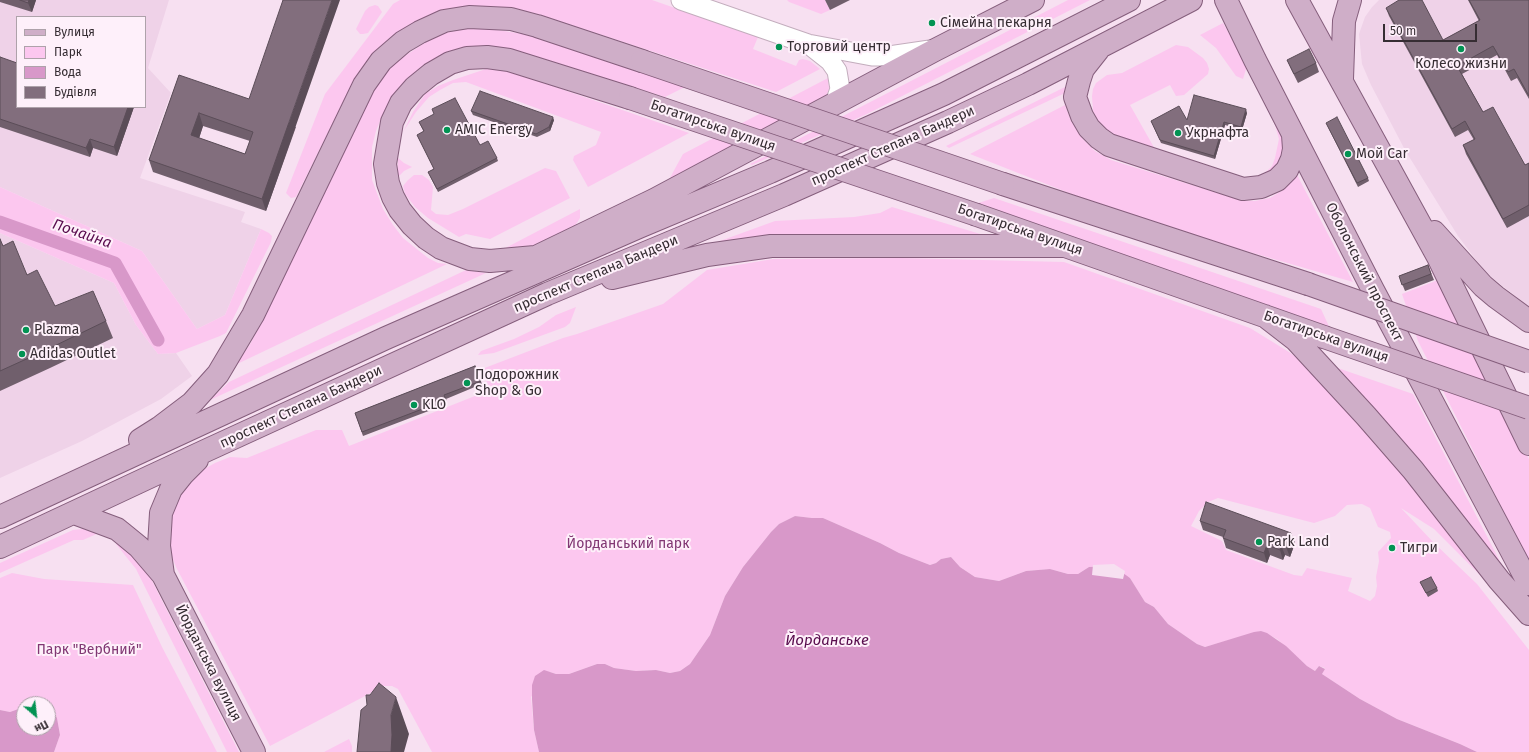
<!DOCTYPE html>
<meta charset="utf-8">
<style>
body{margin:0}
#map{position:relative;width:1529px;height:752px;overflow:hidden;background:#f7e0f1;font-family:"Fira Sans",sans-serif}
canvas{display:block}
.legend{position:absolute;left:16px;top:16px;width:130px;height:92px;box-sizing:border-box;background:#fef0fa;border:1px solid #aea2aa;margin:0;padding:5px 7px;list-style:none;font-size:12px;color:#362d33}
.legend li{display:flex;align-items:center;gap:8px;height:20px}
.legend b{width:20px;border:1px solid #aea2aa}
.north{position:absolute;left:16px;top:696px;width:40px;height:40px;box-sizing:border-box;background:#fef0fa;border:1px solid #aea2aa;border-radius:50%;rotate:152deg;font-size:11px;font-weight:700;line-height:16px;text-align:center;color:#362d33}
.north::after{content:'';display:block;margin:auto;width:14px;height:18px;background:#029353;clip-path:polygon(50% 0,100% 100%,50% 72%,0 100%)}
.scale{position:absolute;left:1383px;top:24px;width:94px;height:18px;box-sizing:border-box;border:2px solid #362d33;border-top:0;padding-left:5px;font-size:12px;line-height:14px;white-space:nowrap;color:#362d33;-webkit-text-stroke:3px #fef0fa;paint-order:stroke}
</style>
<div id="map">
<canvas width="1529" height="752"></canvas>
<ul class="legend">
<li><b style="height:5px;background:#cfaec8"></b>Вулиця</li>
<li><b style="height:11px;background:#fcc7ef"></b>Парк</li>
<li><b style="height:11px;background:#d898c9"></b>Вода</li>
<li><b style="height:11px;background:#826e7d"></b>Будівля</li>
</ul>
<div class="north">Пн</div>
<div class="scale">50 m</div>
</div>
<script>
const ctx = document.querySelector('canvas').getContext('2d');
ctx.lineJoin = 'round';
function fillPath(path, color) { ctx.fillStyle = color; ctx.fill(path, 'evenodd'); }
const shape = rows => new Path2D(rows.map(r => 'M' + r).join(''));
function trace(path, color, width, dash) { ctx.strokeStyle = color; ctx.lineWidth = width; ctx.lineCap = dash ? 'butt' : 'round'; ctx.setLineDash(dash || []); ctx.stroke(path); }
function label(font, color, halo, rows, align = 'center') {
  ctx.font = font + ' "Fira Sans",sans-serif'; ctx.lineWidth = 4; ctx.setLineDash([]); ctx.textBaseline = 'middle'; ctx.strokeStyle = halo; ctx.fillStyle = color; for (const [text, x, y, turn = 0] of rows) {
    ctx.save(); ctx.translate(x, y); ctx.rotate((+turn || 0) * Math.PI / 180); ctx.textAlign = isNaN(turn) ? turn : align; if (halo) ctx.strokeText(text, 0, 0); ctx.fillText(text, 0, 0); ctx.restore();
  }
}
fillPath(shape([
 [0,0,169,0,148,68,171,93,140,178,245,212,241,222,261,229,225,315,197,329,142,251,0,187],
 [17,17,145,17,145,107,17,107],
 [1379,0,1529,0,1529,307,1485,272,1458,236,1405,150,1371,85,1362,64,1359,34,1365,17,1372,7],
 [0,233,114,283,136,325,158,354,176,353,192,376,161,399,82,441,0,478]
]), '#efd2e8');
fillPath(shape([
 [400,0,652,0,758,37,753,49,796,66,799,60,803,59,810,61,820,69,776,92,538,14,514,9,490,6,468,6,427,18,407,26,391,37,376,50,364,65,354,80,296,197,291,198,286,193,325,94,393,4],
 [787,0,825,0,830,10,821,14,789,2],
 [1068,0,1090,0,867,114,752,165,750,164],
 [375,5,378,6,382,12,368,33,363,34,360,34,356,29,365,11,369,7],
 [1223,23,1247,66,1243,79,1236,76,1216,48,1200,35],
 [466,28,486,28,523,34,687,86,665,97,516,51,483,46,456,50,426,64,407,79,393,96,383,114,376,131,372,147,372,180,383,209,393,225,403,238,428,258,438,263,447,264,235,365,249,346,259,327,369,96,380,78,394,63,426,42,446,33],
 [1176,45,1188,47,1203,58,1207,63,1209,69,1208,74,1184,95,1176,96,1170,85,1130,105,1156,151,1113,140,1103,129,1093,111,1092,96,1093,89,1096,83,1107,75,1122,73],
 [486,69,506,70,689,133,588,187,573,160,574,156,596,145,601,132,466,82,453,83,440,90,429,97,416,112,403,132,413,112,425,94,438,86,453,80],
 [828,78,829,89,825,99,666,185,683,154],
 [1065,87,1065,93,949,148,946,146],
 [1065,105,1071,121,1081,137,1095,151,1111,160,1240,200,1255,201,1270,198,1283,190,1291,180,1295,171,1353,282,1232,247,1107,208,970,154],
 [1270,108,1278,121,1287,152,1269,178,1247,178,1261,175,1267,171,1272,166,1275,158,1279,139,1275,125,1267,109],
 [398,158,404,163,412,167,404,171,397,178],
 [545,168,556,171,570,198,490,239,466,234,459,237,428,218,415,207,405,194,403,186,408,180,414,175,422,175,429,180,433,187,431,210,436,214,448,215,463,209],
 [0,187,142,251,197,329,225,315,261,229,269,233,272,236,271,242,226,333,220,336,176,353,158,354,136,325,114,283,0,233],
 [994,198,1321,309,1332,333,969,206],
 [892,207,1003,241,717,246,720,241,775,221,854,217,880,213],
 [580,209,580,218,573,229,528,252,494,254],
 [902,258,1064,262,1250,328,1289,352,1317,373,1406,477,1448,533,1488,583,1434,529,1401,508,1434,543,1477,584,1529,650,1529,752,1477,752,1460,744,1397,719,1360,699,1322,674,1325,668,1319,666,1315,671,1307,666,1277,639,1261,631,1205,647,1197,644,1168,624,1154,607,1145,602,1130,578,1089,567,1078,574,1068,574,1050,569,1026,571,999,581,975,577,960,567,951,557,941,559,936,563,930,565,899,553,880,543,823,518,812,518,795,516,779,524,771,532,743,567,725,596,710,635,690,664,680,671,670,673,656,670,636,671,614,668,605,664,597,664,569,674,556,674,550,672,531,697,534,730,539,752,432,752,398,689,392,686,384,686,270,746,176,567,169,549,167,532,174,505,180,492,199,472,215,463,230,457,247,458,316,430,342,430,349,446,490,390,482,369,563,338,577,334,663,304,707,270,773,259],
 [1218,498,1314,523,1335,516,1347,505,1362,504,1370,508,1378,527,1390,532,1391,538,1378,552,1379,561,1376,577,1377,586,1375,596,1370,601,1348,591,1352,578,1307,568,1302,576,1294,575,1226,550,1222,541,1191,526,1199,511,1208,502],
 [466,270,486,273,210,400,229,382],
 [1438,280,1529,459,1529,562,1418,341,1402,294],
 [576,307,570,323,565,327,494,353,478,355,481,351,514,339,539,327,556,315],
 [1332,366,1413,394,1506,573],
 [82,529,101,532,83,540,74,540,0,573,0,563,73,530],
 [120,540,146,569,239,752,227,752,136,569,116,544],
 [12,573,44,579,133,585,162,647,217,752,54,752,60,735,57,718,52,710,48,708,48,704,24,704,24,707,10,712,0,710,0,578],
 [349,739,352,746,352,752,324,752]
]), '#fcc7ef');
fillPath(shape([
 [795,516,812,518,823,518,880,543,899,553,930,565,936,563,941,559,951,557,960,567,975,577,999,581,1026,571,1050,569,1068,574,1078,574,1089,567,1113,566,1130,578,1145,602,1154,607,1168,624,1197,644,1205,647,1254,632,1261,631,1267,633,1286,646,1307,666,1315,671,1319,666,1325,669,1322,674,1360,699,1397,719,1460,744,1477,752,539,752,534,730,532,699,532,685,535,676,544,670,556,674,569,674,597,664,605,664,614,668,636,671,656,670,670,673,680,671,690,664,710,635,725,596,743,567,771,532,779,524],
 [24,707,24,728,48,728,48,708,52,710,57,718,60,735,54,752,0,752,0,710,10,712]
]), '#d898c9');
fillPath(shape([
 [1114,564,1125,571,1123,579,1092,575,1093,565]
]), '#f7e0f1');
trace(shape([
 [0,222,115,263,158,340]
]), '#d898c9', 13);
const minor = shape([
 [681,0,808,44,872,56,889,56,930,50],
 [811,46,830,61,837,71,840,89,835,103]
]);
const major = shape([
 [1226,0,1255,60,1373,290,1529,584],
 [1297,0,1438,257,1529,444],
 [1098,50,1083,69,1079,81,1075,97,1082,116,1089,128,1099,138,1109,145,1243,189,1261,187,1277,180,1287,170,1292,159,1294,149,1293,135],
 [1342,79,1344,21,1350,0],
 [1003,184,1308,284],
 [977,215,1324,337],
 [1434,232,1483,286,1496,297,1529,321],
 [538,256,654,200,935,50,1033,0],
 [535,257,490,261,470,259,441,248,426,238,412,225,400,210,393,197,388,183,385,164,392,122,401,103,415,87,431,74,450,63,467,58,487,57,509,60,630,98],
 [612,278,707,255,771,246,1064,246],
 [1265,316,1296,340,1366,416,1413,470,1499,580,1529,614],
 [140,440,159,428,192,403,218,374,253,315,364,85,381,61,403,42,420,32,444,21,469,17,511,19,537,26,642,61],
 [74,513,117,529,122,533,139,547,163,575,254,752],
 [0,517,386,338,639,227,770,172,944,94,1129,0],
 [0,547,205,451,547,294,784,195,948,122,1028,84,1191,0],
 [163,575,159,546,161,513,171,489,183,474,197,460]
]);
trace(minor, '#c3adbd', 21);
trace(major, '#855e7c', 24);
trace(minor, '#fff', 19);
trace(major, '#cfaec8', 22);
const majorBridge = shape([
 [642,61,1003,184],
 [630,98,977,215],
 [1308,284,1529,362],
 [1324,337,1529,408]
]);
trace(majorBridge, '#855e7c', 24, []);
trace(majorBridge, '#cfaec8', 22);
fillPath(shape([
 [0,0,36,0,32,12,0,2],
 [825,0,850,0,830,10],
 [1468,0,1529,0,1529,99,1517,78,1511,81,1497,55,1462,74,1483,112,1525,165,1529,163,1529,216,1507,228,1466,154,1463,145,1474,140,1468,130,1455,137,1389,16,1386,8,1443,40,1479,21],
 [0,57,17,107,134,107,117,156,93,148,90,157,0,127],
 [1287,60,1316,63,1319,72,1298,83,1291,69],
 [179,75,296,127,266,211,153,172,149,160],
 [203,126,250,141,245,154,199,138],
 [471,111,554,120,550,131,537,137,473,115],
 [1247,113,1242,130,1225,125,1215,159,1161,143,1151,121,1187,120],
 [419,122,480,145,497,158,498,161,438,192,428,172,434,169,417,135,424,132],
 [1326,123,1368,178,1369,181,1358,187],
 [0,239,3,246,27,275,55,306,106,321,113,338,50,368,0,391],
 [1428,265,1434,280,1405,291,1399,276],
 [475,366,482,384,446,399,447,404,363,436,355,413],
 [1200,521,1291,533,1295,543,1290,557,1285,555,1283,560,1270,555,1267,563,1226,548,1223,538,1223,537,1203,530],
 [1420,582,1437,588,1438,591,1428,597]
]), '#705f6c');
fillPath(shape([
 [29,0,36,0,32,12,28,3],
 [332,0,340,0,266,211,262,199],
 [128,107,134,107,117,156,114,147],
 [1246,109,1247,113,1242,130,1241,127],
 [199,113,203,126,196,148,191,135],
 [553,117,554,120,550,131,549,127],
 [1224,122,1225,125,1215,159,1214,156],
 [90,139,93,148,90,157,86,148],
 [1291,533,1295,543,1290,557,1286,547],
 [1267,545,1270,555,1267,563,1264,553],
 [1281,545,1285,555,1283,560,1280,550],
 [396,697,409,734,404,752,391,752,391,715]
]), '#5b4d58');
const building = shape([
 [20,0,29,0,28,3,20,0],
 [283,0,332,0,262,199,149,160,179,75,249,99,283,0],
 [199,113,253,132,245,154,191,135,199,113],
 [1399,0,1422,0,1443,40,1480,20,1469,0,1529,0,1529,96,1514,69,1508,72,1493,46,1457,66,1483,112,1493,107,1525,165,1529,163,1529,205,1503,219,1463,145,1475,139,1465,121,1452,129,1386,8,1399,0],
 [1309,49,1316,63,1294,74,1287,60,1309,49],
 [0,57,17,63,17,107,128,107,114,147,90,139,86,148,0,119,0,57],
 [480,91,553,117,549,127,536,134,471,111,480,91],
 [1194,95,1246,109,1241,127,1224,122,1214,156,1160,140,1151,121,1179,106,1187,120,1194,95],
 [455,98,480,145,488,141,497,158,437,189,428,172,434,169,417,135,424,131,419,122,434,114,432,109,455,98],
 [1337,117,1368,178,1357,183,1326,123,1337,117],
 [0,239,3,246,13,241,27,275,37,270,55,306,93,291,106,321,44,351,0,371,0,239],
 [1428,265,1431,274,1402,285,1399,276,1428,265],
 [475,366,481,381,444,395,446,400,362,432,355,413,475,366],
 [1206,502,1291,533,1286,547,1281,545,1280,550,1267,545,1264,553,1223,538,1226,530,1200,521,1206,502],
 [1431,577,1437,588,1426,593,1420,582,1431,577],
 [379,683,396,697,391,715,392,735,391,752,357,752,361,710,367,705,366,695,370,695,379,683]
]);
fillPath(building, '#826e7d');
trace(building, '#5b4d58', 1);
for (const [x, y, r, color] of [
 [932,23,4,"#029353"],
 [779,47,4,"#029353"],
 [1461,49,4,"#029353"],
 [447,130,4,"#029353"],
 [1178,133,4,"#029353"],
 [1348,154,4,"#029353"],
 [26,330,4,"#029353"],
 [22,354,4,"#029353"],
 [467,383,4,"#029353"],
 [414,405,4,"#029353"],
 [1259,542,4,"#029353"],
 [1392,548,4,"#029353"]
]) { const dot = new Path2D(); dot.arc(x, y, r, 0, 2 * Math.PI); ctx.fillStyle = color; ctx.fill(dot); trace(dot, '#fef0fa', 1.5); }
label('14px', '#362d33', '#fef0fa', [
 ["Сімейна пекарня",940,23],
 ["Торговий центр",787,47],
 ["Колесо жизни",1461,64,"center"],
 ["AMIC Energy",455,130],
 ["Укрнафта",1186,133],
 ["Мой Car",1356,154],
 ["Plazma",34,330],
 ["Adidas Outlet",30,354],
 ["Подорожник",475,375],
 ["Shop & Go",475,391],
 ["KLO",422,405],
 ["Park Land",1267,542],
 ["Тигри",1400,548]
], 'left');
label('14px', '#362d33', '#fef0fa', [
 ["Богатирська вулиця",713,126,19],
 ["проспект Степана Бандери",893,146,-24],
 ["Богатирська вулиця",1020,230,19],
 ["Оболонський проспект",1364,272,63],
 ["проспект Степана Бандери",596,274,-23],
 ["Богатирська вулиця",1326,337,19],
 ["проспект Степана Бандери",301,407,-25],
 ["Йорданська вулиця",208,663,63]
]);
label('14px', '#813673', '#fef0fa', [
 ["Йорданський парк",628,544],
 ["Парк \"Вербний\"",89,650]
]);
label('italic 15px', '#580b4d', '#fef0fa', [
 ["Почайна",82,234,19],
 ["Йорданське",827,641]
]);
</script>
